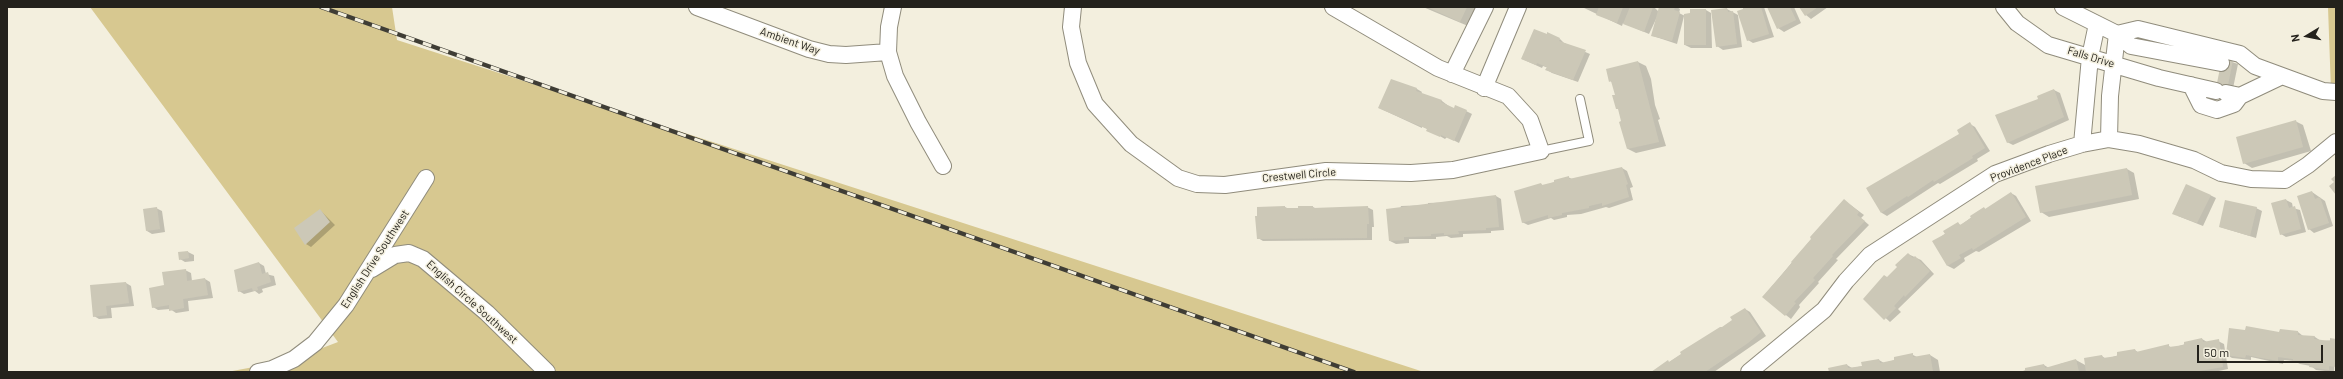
<!DOCTYPE html>
<style>
body{margin:0}
#map{position:relative;width:2343px;height:379px;overflow:hidden;background:#f3efde;font-family:Barlow,sans-serif}
canvas{display:block}
.frame{position:absolute;inset:0;border:8px solid #24221c;pointer-events:none}
.north{position:absolute;left:2287px;top:16px;width:40px;height:40px;-webkit-text-stroke:3px #f3efde;paint-order:stroke;rotate:260deg;font-size:11px;font-weight:700;line-height:16px;text-align:center;color:#24221c}
.north::after{content:'';display:block;margin:auto;width:14px;height:18px;background:#24221c;clip-path:polygon(50% 0,100% 100%,50% 72%,0 100%)}
.scale{position:absolute;left:2197px;top:345px;width:126px;height:18px;box-sizing:border-box;border:2px solid #24221c;border-top:0;padding-left:5px;font-size:12px;line-height:14px;white-space:nowrap;color:#24221c;-webkit-text-stroke:3px #f3efde;paint-order:stroke}
</style>
<div id="map">
<canvas width="2343" height="379"></canvas>
<div class="frame"></div>
<div class="north">N</div>
<div class="scale">50 m</div>
</div>
<script>
const ctx = document.querySelector('canvas').getContext('2d');
ctx.lineJoin = 'round';
function fillPath(path, color) { ctx.fillStyle = color; ctx.fill(path, 'evenodd'); }
const shape = rows => new Path2D(rows.map(r => 'M' + r).join(''));
function trace(path, color, width, dash) { ctx.strokeStyle = color; ctx.lineWidth = width; ctx.lineCap = dash ? 'butt' : 'round'; ctx.setLineDash(dash || []); ctx.stroke(path); }
function label(font, color, halo, rows, align = 'center') {
  ctx.font = font + ' Barlow,sans-serif'; ctx.lineWidth = 3; ctx.setLineDash([]); ctx.textBaseline = 'middle'; ctx.strokeStyle = halo; ctx.fillStyle = color; for (const [text, x, y, turn = 0] of rows) {
    ctx.save(); ctx.translate(x, y); ctx.rotate((+turn || 0) * Math.PI / 180); ctx.textAlign = isNaN(turn) ? turn : align; if (halo) ctx.strokeText(text, 0, 0); ctx.fillText(text, 0, 0); ctx.restore();
  }
}
fillPath(shape([
 [90,7,392,7,397,40,1424,372,227,372,291,360,338,342],
 [2328,7,2336,7,2336,92,2331,91]
]), '#d7c890');
fillPath(shape([
 [1423,7,1477,7,1468,26],
 [1582,7,1654,7,1659,12,1660,7,1677,7,1680,9,1679,13,1685,16,1706,10,1711,13,1712,48,1691,48,1685,45,1684,16,1677,44,1653,36,1658,15,1649,34,1623,23,1622,26],
 [1744,7,1764,7,1774,37,1753,43,1748,40],
 [1768,7,1794,7,1801,23,1784,32,1778,28],
 [1800,7,1828,7,1811,19,1806,15],
 [1727,9,1738,15,1742,47,1723,50,1717,46],
 [1560,39,1564,43,1590,54,1578,82,1552,73,1547,70,1548,68,1543,66,1542,68,1522,59],
 [2223,59,2238,64,2230,103,2215,98],
 [1638,62,1646,66,1651,79,1655,105,1660,119,1658,120,1666,146,1636,153,1628,149,1613,83,1610,81],
 [1392,80,1417,89,1422,92,1421,94,1442,101,1454,110,1456,106,1472,114,1459,143,1447,137,1445,139,1422,126,1422,128,1379,108],
 [2054,90,2060,93,2069,120,2013,145,2007,142,2039,100,2038,97],
 [2295,121,2303,125,2311,151,2252,168,2244,163],
 [1970,124,1975,127,1990,151,1977,159,1978,161,1940,184,1938,183,1887,216,1882,213,1867,189,1960,134],
 [1622,168,1627,171,1633,187,1630,188,1633,200,1609,208,1606,207,1581,214,1567,215,1567,217,1554,220,1551,218,1528,225,1522,222,1541,184,1544,186,1568,177,1572,179],
 [2127,169,2134,173,2139,199,2049,217,2041,212],
 [2312,192,2325,201,2333,226,2314,233,2309,229],
 [2011,193,2016,196,2031,221,1979,252,1976,251,1964,258,1965,261,1954,269,1948,266,1934,242,1958,224,1961,225,1984,208,1987,210],
 [2210,195,2216,198,2203,226,2178,216],
 [1496,196,1501,199,1504,230,1491,231,1491,233,1463,234,1463,237,1451,238,1447,236,1436,237,1436,239,1409,239,1409,243,1396,244,1390,241,1401,206,1428,205,1428,203,1457,202],
 [1844,200,1864,215,1861,218,1869,225,1836,259,1838,260,1818,282,1819,283,1799,305,1800,307,1791,319,1763,297],
 [2286,200,2292,203,2293,208,2300,210,2306,232,2286,237,2281,234],
 [1285,207,1289,209,1313,207,1317,209,1367,207,1373,210,1374,227,1372,227,1372,240,1263,241,1258,238],
 [156,208,162,211,165,232,152,234,147,231],
 [2256,208,2262,211,2256,238,2220,227],
 [320,210,335,225,311,247,306,244],
 [188,252,194,255,194,261,185,262,180,259,179,253],
 [1908,254,1921,260,1934,274,1898,309,1901,312,1890,322,1865,299,1899,267],
 [259,263,264,266,266,274,274,276,276,285,262,289,263,292,259,294,255,291,244,294,239,291],
 [185,270,191,273,192,281,205,279,210,282,213,298,188,301,189,311,176,313,170,309,158,310,153,307,165,286],
 [126,283,131,286,134,306,111,308,112,318,99,319,94,316],
 [1745,309,1750,312,1766,336,1714,372,1654,372,1734,320],
 [2298,332,2303,336,2315,337,2321,341,2336,340,2334,372,2316,370,2311,366,2300,364,2294,361,2284,360,2283,364,2251,357,2251,360,2232,358,2227,355,2280,334],
 [2202,339,2207,342,2218,341,2224,344,2228,369,2214,372,2023,372,2044,365,2049,368,2060,366,2060,364,2076,360,2087,366,2102,356,2106,359,2135,350,2139,353,2169,346,2172,348],
 [1913,355,1917,357,1930,355,1938,360,1940,372,1828,372,1847,365,1852,368,1863,366,1862,363,1879,360,1884,363]
]), '#0003');
fillPath(shape([
 [1427,7,1467,7,1460,22],
 [1599,7,1623,7,1617,23,1596,15],
 [1630,7,1653,7,1644,32,1623,24],
 [1659,7,1675,7,1674,10,1680,12,1672,41,1651,36],
 [1743,7,1761,7,1769,34,1747,41,1737,11,1743,9],
 [1767,7,1790,7,1796,20,1777,29],
 [1799,7,1818,7,1805,16],
 [1727,8,1728,12,1733,11,1737,44,1716,47,1711,10],
 [1690,9,1706,9,1706,45,1684,45,1684,14,1690,13],
 [1534,29,1547,34,1547,32,1560,38,1559,41,1586,50,1573,80,1545,70,1547,67,1537,63,1536,65,1521,59],
 [2222,58,2233,60,2225,100,2214,98],
 [1638,61,1659,142,1627,149,1619,122,1621,121,1618,109,1616,109,1612,95,1615,95,1611,81,1609,82,1606,69],
 [1391,79,1417,88,1416,91,1442,100,1441,102,1454,108,1455,105,1467,110,1454,141,1441,135,1440,137,1426,131,1427,129,1378,108],
 [2054,89,2064,117,2007,143,1995,115,2038,99,2037,96],
 [2296,120,2303,147,2243,164,2236,137],
 [1970,122,1985,148,1972,156,1973,158,1934,182,1933,180,1908,197,1907,196,1881,213,1866,188,1959,134,1957,130],
 [1622,167,1628,184,1626,185,1629,197,1602,206,1602,203,1589,206,1589,208,1562,213,1562,215,1548,218,1548,215,1522,223,1514,191,1541,183,1542,185,1554,182,1554,180,1569,176,1569,179],
 [2127,168,2132,195,2040,213,2035,186],
 [2336,175,2336,195,2329,186,2334,182,2331,179],
 [2186,184,2211,195,2197,223,2172,214],
 [2312,191,2315,199,2320,197,2329,223,2308,230,2297,196],
 [2011,192,2026,217,1973,250,1972,248,1959,255,1961,258,1947,266,1932,241,1945,234,1943,231,1958,222,1960,225,1971,218,1970,216,1984,207,1985,209],
 [1496,195,1499,227,1486,228,1486,230,1458,231,1459,234,1444,235,1444,233,1431,234,1431,236,1404,237,1404,240,1389,241,1386,209],
 [1844,199,1859,212,1857,215,1865,221,1832,255,1833,256,1813,278,1815,280,1794,302,1796,303,1785,316,1762,297,1792,263,1791,262,1811,239,1810,237],
 [2286,199,2289,208,2295,206,2301,229,2280,235,2271,203],
 [2225,200,2257,207,2250,236,2219,227],
 [1285,206,1285,208,1298,208,1298,206,1313,206,1313,208,1368,206,1369,224,1367,224,1367,238,1257,239,1255,216,1257,216,1257,207],
 [157,207,160,229,146,231,143,209],
 [320,209,330,222,305,245,294,228],
 [188,251,189,258,179,260,178,252],
 [1908,253,1913,258,1915,256,1930,271,1905,297,1904,295,1894,306,1896,308,1884,320,1863,299,1884,275,1887,277,1897,267,1895,265],
 [259,262,262,274,268,272,271,282,257,287,258,290,253,291,252,288,238,292,234,270],
 [186,269,187,281,205,278,208,295,183,299,184,308,169,311,169,305,152,308,149,288,164,285,162,272],
 [126,282,129,303,106,306,107,315,93,317,90,285],
 [1745,308,1761,332,1748,343,1705,372,1651,372,1668,360,1669,362,1681,354,1680,352,1720,327,1722,327,1732,320,1730,317],
 [2246,326,2279,332,2280,329,2298,331,2298,335,2315,336,2314,339,2330,341,2330,338,2336,339,2336,367,2329,366,2329,370,2309,367,2310,364,2293,362,2293,359,2278,357,2278,361,2246,355,2245,358,2226,355,2229,328,2245,330],
 [2202,338,2203,342,2219,339,2223,367,2193,372,2086,372,2084,358,2102,355,2103,358,2117,356,2117,352,2135,349,2136,352,2169,344,2169,347,2184,345,2184,342],
 [1913,353,1913,357,1930,354,1933,372,1829,372,1828,368,1847,364,1848,368,1862,366,1861,362,1879,359,1880,363,1894,360,1894,357],
 [2076,359,2079,372,2021,372,2025,370,2025,368,2044,364,2045,368]
]), '#ccc8b7');
const service = shape([
 [1541,151,1589,141,1580,99]
]);
const minor = shape([
 [697,7,809,49,829,54,846,55,888,52],
 [893,7,889,27,888,52,895,76,918,122,943,166],
 [1073,7,1071,27,1078,63,1095,104,1131,144,1178,178,1197,184,1225,185,1326,171,1411,173,1453,170,1541,151,1530,120,1508,96,1438,68,1333,7],
 [2004,7,2017,23,2048,45,2159,78,2216,91],
 [2063,7,2117,34,2131,46,2221,63],
 [2117,34,2138,29,2240,54,2255,66,2323,91,2336,92],
 [1452,74,1485,7],
 [2191,85,2201,105,2217,110,2234,104,2240,96],
 [1484,88,1518,7],
 [2226,93,2240,96,2282,76],
 [2109,139,2110,96,2117,34],
 [2082,144,2090,57,2097,24],
 [372,269,395,255,409,253,423,259,487,313,547,372],
 [258,372,272,369,294,359,315,343,346,305,426,178],
 [1749,372,1824,310,1846,281,1870,255,1995,174,2049,154,2082,144,2109,139,2139,144,2194,160,2221,173,2251,179,2285,180,2308,165,2336,142]
]);
trace(service, '#908c7c', 10);
trace(minor, '#908c7c', 18);
trace(service, '#fff', 8);
trace(minor, '#fff', 16);
const rail = shape([
 [321,7,1354,372]
]);
trace(rail, '#3f3d35', 4.5);
trace(rail, '#f3efde', 3, [9]);
label('11px', '#24221c', '#f3efde', [
 ["Ambient Way",790,41,19],
 ["Falls Drive",2091,57,17],
 ["Providence Place",2029,164,-21],
 ["Crestwell Circle",1299,175,-5],
 ["English Drive Southwest",375,259,-57],
 ["English Circle Southwest",472,302,42]
]);
</script>
